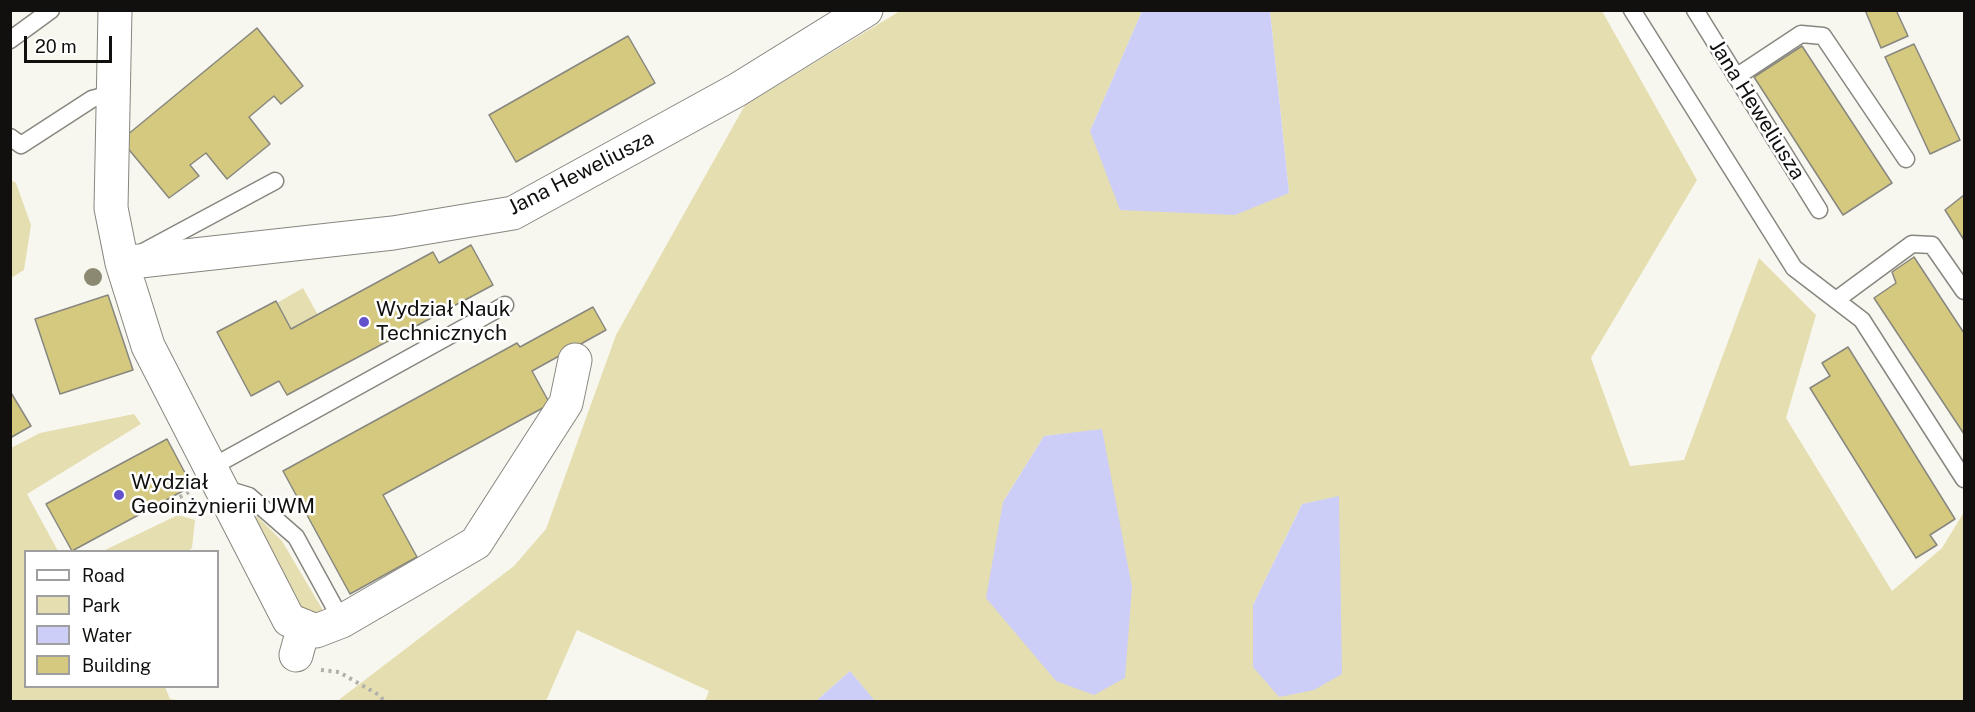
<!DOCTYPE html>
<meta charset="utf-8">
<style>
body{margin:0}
#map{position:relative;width:1975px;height:712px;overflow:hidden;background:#f8f7ef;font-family:"Public Sans",sans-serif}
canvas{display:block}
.frame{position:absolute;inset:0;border:12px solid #11100e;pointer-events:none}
.legend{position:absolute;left:24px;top:550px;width:195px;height:138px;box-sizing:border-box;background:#fff;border:2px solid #a09f9f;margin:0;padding:8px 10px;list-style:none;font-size:18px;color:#11100e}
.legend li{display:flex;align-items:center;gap:12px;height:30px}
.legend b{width:30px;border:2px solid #a09f9f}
.scale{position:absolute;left:24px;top:36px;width:88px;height:27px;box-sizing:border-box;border:3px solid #11100e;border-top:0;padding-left:8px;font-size:18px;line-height:21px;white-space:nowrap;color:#11100e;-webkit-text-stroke:4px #fff;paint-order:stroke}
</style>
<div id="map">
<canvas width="1975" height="712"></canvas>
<div class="frame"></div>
<ul class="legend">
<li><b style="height:8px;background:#fff"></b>Road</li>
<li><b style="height:16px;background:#e4deb0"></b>Park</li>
<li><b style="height:16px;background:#cdcef8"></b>Water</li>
<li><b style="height:16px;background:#d4c97e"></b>Building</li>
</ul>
<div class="scale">20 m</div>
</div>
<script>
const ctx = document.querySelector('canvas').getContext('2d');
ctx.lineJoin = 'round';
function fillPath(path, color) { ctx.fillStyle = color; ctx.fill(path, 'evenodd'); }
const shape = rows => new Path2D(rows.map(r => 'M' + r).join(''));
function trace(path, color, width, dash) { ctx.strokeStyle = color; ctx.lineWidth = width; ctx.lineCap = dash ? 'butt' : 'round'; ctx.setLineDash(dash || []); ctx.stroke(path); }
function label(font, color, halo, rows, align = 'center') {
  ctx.font = font + ' "Public Sans",sans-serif'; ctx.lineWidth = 5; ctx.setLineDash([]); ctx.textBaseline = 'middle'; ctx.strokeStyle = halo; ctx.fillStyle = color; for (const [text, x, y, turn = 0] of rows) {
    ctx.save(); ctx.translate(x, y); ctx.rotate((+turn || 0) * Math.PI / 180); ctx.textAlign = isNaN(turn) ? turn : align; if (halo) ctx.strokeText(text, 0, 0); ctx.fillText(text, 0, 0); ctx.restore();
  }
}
fillPath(shape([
 [900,11,1142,11,1090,131,1289,193,1270,11,1602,11,1697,180,1591,358,1630,466,1684,460,1759,258,1816,315,1786,418,1892,591,1942,548,1964,512,1964,701,875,702,850,671,816,701,705,701,709,691,577,630,546,701,336,702,514,566,546,529,616,335,745,105],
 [1101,430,1003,502,1044,436],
 [1339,497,1253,605,1302,504],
 [11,180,16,183,31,225,24,270,11,278],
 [303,288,318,315,291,329,277,303],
 [134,414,141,424,27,494,58,551,26,552,26,686,165,687,170,699,183,701,11,701,11,448,40,433],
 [178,515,195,520,192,548,188,551,103,551],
 [257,516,282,541,324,612,318,614,303,609,254,517]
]), '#e4deb0');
fillPath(shape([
 [1142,11,1270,11,1289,193,1235,215,1120,210,1090,131],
 [1102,429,1132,587,1125,678,1094,695,1056,681,986,598,1003,502,1044,436],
 [1339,496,1342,674,1314,690,1279,697,1253,667,1253,605,1302,504],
 [850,671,875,701,816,701]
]), '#cdcef8');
const building = shape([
 [1865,10,1896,10,1908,36,1881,48,1865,10],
 [257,28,303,86,281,104,274,96,249,117,270,144,227,179,206,153,190,165,199,176,169,198,121,140,257,28],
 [628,36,655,83,516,162,489,115,628,36],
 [1914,44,1960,140,1930,154,1885,57,1914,44],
 [1802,46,1892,183,1843,215,1754,77,1802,46],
 [1964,195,1964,240,1945,210,1964,195],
 [471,245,493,285,287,395,279,381,251,396,217,332,276,301,291,329,433,252,439,263,471,245],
 [1914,257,1964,333,1964,434,1874,298,1896,283,1892,272,1914,257],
 [108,295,133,370,60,394,35,319,108,295],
 [593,307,606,330,532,371,550,404,383,495,417,557,350,594,283,471,517,343,520,347,593,307],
 [1848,347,1955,519,1930,535,1937,545,1916,558,1810,388,1830,376,1822,363,1848,347],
 [10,391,31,426,10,438,10,391],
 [167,439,192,486,72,551,46,504,167,439]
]);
fillPath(building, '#d4c97e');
trace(building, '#878780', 1.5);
const lane = shape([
 [1632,10,1794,268,1862,320,1964,479],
 [1695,10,1819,210],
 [10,40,51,10],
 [1736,77,1801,34,1823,36,1906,159],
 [10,137,21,145,92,99,111,94],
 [141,253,275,181],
 [1836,300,1912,244,1932,245,1964,291],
 [212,467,505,305],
 [223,488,249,496,296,537,342,621]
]);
const street = shape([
 [115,10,111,208,122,263,148,346,289,620,316,631,342,621,476,543,566,403,575,360],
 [122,263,393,233,513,213,737,90,866,10],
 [296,655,304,626]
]);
trace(lane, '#87867f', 19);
trace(street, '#87867f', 35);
trace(shape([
 [160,508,189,492],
 [321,670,339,672,379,695,385,702]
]), '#b1b0a9', 4, [3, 4.5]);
trace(lane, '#fff', 16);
trace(street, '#fff', 33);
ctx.fillStyle = '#8c8973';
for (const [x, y] of [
 [93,277]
]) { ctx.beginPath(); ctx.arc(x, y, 9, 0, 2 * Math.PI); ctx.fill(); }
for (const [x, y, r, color] of [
 [364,322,6,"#6253cc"],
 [119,495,6,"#6253cc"]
]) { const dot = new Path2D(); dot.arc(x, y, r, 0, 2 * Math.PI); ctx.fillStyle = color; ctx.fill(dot); trace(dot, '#fff', 2); }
label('21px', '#11100e', '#fff', [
 ["Jana Heweliusza",1757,110,58],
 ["Jana Heweliusza",581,173,-27]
]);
label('21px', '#11100e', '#fff', [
 ["Wydział Nauk",376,310],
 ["Technicznych",376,334],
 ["Wydział",131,483],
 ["Geoinżynierii UWM",131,507]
], 'left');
</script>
